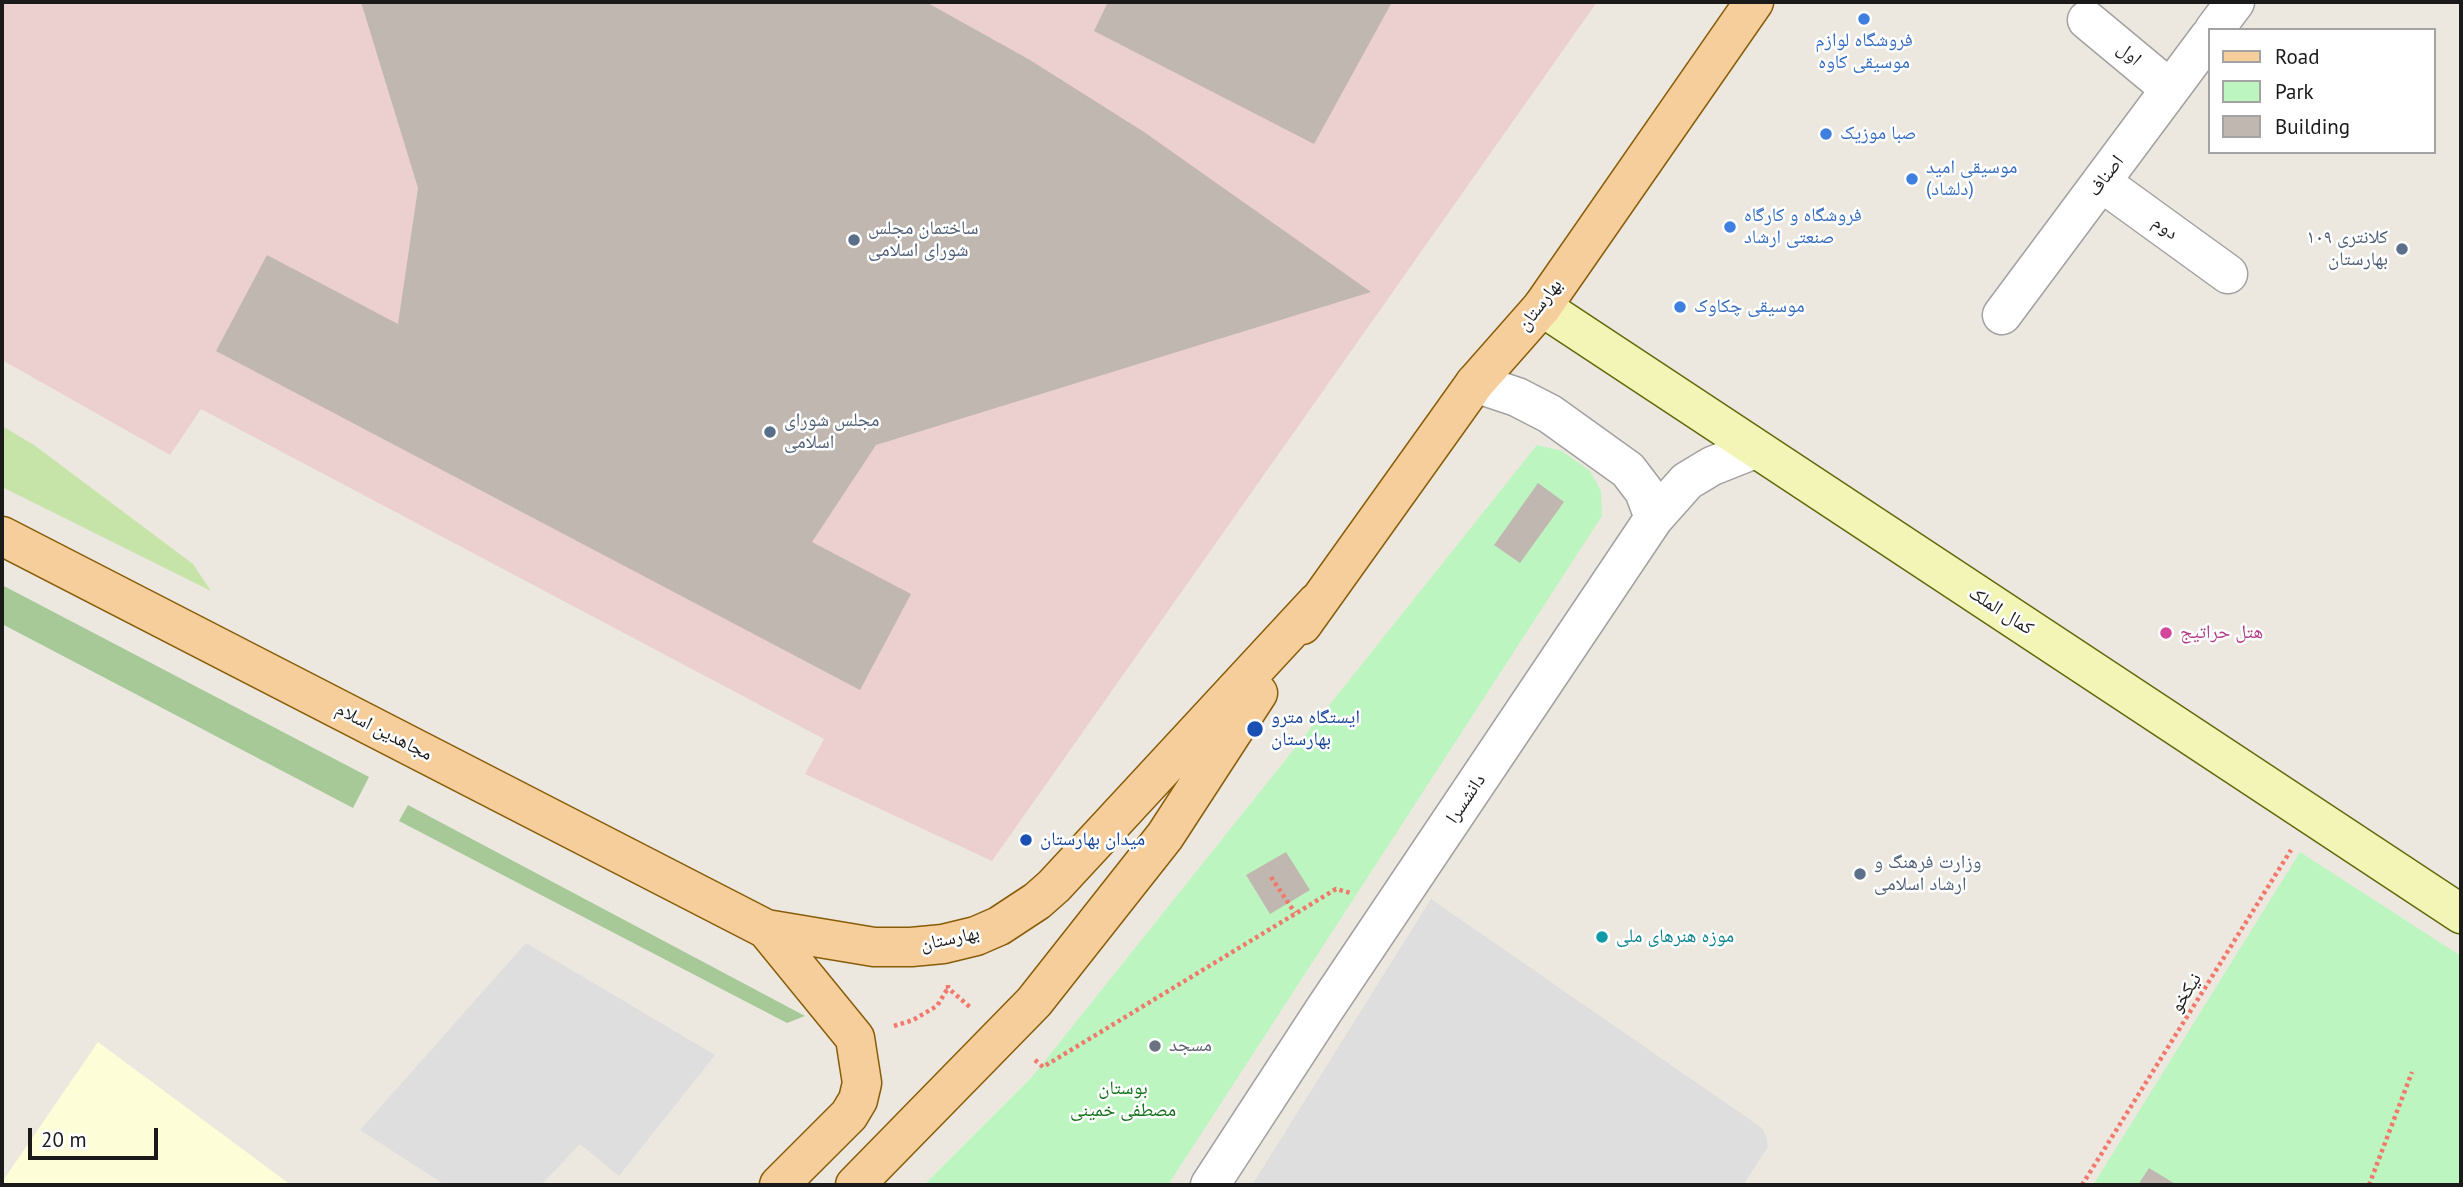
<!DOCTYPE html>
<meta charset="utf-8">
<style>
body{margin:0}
#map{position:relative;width:2463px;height:1187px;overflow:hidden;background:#ece8e0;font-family:"PT Sans",sans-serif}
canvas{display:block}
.frame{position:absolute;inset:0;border:4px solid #1a1a1a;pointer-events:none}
.legend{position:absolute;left:2208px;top:28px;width:228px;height:126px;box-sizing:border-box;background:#fff;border:2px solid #a3a3a3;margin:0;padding:9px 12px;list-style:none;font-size:21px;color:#1a1a1a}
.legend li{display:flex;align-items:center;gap:14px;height:35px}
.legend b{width:35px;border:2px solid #a3a3a3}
.scale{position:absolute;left:28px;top:1128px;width:130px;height:32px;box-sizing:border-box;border:4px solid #1a1a1a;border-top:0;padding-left:9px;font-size:21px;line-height:24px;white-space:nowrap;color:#1a1a1a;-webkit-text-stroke:5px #fff;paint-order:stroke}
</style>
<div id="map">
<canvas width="2463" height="1187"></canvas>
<div class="frame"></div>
<ul class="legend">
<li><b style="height:9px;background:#f6ce9b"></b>Road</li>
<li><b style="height:19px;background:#bdf5c1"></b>Park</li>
<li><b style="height:19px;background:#c0b7b0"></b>Building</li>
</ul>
<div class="scale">20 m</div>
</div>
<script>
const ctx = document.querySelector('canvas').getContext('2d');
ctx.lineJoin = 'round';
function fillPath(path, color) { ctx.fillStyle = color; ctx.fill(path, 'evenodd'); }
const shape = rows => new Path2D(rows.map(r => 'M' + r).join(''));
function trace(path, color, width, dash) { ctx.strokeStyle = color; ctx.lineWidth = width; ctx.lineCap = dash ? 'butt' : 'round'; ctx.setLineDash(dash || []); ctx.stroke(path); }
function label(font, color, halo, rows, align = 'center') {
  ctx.font = font + ' "PT Sans","Noto Naskh Arabic",sans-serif'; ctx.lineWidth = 5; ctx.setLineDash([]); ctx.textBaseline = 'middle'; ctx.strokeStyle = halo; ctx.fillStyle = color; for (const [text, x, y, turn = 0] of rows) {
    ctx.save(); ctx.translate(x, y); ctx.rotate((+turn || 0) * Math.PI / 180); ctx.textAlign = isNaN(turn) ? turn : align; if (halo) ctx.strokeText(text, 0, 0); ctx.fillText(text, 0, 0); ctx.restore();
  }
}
fillPath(shape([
 [2,2,1597,2,992,861,805,774,824,739,201,409,170,455,2,360]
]), '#ecd0cf');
fillPath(shape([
 [98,1042,291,1185,2,1185,2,1182]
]), '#fdfdd8');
fillPath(shape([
 [2,426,34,445,193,564,211,591,2,487]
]), '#c6e4a7');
fillPath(shape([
 [2,585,369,777,353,808,2,624],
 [408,805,805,1016,787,1023,399,821]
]), '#a6c997');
fillPath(shape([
 [1537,445,1562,451,1590,471,1601,491,1602,516,1168,1185,924,1185,1032,1077],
 [2300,852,2461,956,2461,1185,2093,1185]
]), '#bdf5c1');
fillPath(shape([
 [1431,899,1762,1128,1766,1136,1768,1147,1743,1185,1252,1185],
 [526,943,715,1055,619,1176,580,1144,541,1185,445,1185,360,1130]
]), '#dedede');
fillPath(shape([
 [361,2,926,2,1030,60,1144,132,1371,292,876,445,812,542,911,594,860,690,216,351,267,255,398,324,418,188],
 [1108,2,1392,2,1314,144,1094,31],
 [1538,483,1564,502,1520,563,1494,545],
 [1286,852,1310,890,1270,914,1246,875],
 [2149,1168,2177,1185,2138,1185]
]), '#c0b7b0');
const minor = shape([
 [2087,20,2170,89],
 [2214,30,2235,2],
 [2101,182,2228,274],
 [2002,315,2209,37]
]);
const tertiary = shape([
 [1475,383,1517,397,1550,414,1628,470,1644,491,1654,518],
 [1210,1185,1324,1010,1654,518,1687,481,1712,466,1755,449]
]);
const secondary = shape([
 [1542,307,2461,914]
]);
const primary = shape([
 [2,536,766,929,874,947,911,947,943,944,976,936,999,926,1037,901,1054,886,1317,602],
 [1302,625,1475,383,1542,307,1754,2],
 [766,929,855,1038,862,1083,858,1100,849,1115,779,1185],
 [855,1185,1034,1002,1165,836,1258,693]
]);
trace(minor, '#a1a1a1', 41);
trace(tertiary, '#a1a1a1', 41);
trace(secondary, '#5f690a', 41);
trace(primary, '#895d08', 41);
trace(shape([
 [1271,877,1295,913],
 [948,985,948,988,971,1008],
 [894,1026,913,1020,937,1006,948,988],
 [1035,1060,1043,1067,1336,889,1351,893],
 [2082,1185,2291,850],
 [2369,1185,2412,1072]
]), '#f2786b', 4.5, [3.5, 3.5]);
trace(minor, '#fff', 38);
trace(tertiary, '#fff', 38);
trace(secondary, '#f2f5b5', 38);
trace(primary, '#f6ce9b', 38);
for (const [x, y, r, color] of [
 [1864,19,7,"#3f7fe0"],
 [1826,134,7,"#3f7fe0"],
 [1912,179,7,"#3f7fe0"],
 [1730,227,7,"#3f7fe0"],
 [854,240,7,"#5c6f8a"],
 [2402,249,7,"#5c6f8a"],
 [1680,307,7,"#3f7fe0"],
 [770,432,7,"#5c6f8a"],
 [2166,633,7,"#d1479c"],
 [1255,729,9,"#1a4fb4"],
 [1026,840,7,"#1a4fb4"],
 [1860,874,7,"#5c6f8a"],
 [1602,937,7,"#0f9aa8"],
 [1155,1046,7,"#6b7280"]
]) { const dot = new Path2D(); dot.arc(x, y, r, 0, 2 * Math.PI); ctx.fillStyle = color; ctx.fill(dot); trace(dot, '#fff', 2.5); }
label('19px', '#366cbe', '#fff', [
 ["فروشگاه لوازم",1864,41,"center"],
 ["موسیقی کاوه",1864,63,"center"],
 ["صبا موزیک",1840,134],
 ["موسیقی امید",1926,168],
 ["(دلشاد)",1926,190],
 ["فروشگاه و کارگاه",1744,216],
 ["صنعتی ارشاد",1744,238],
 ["موسیقی چکاوک",1694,307]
], 'left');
label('19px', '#1a1a1a', '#fff', [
 ["اول",2129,54,40],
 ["اصناف",2106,176,-53],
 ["دوم",2165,228,36],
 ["بهارستان",1540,305,-52],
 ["کمال الملک",2001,611,33],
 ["مجاهدین اسلام",384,732,27],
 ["دانشسرا",1466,799,-56],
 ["بهارستان",950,939,-12],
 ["نیکخو",2186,993,-58]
]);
label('19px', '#4e5e75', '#fff', [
 ["ساختمان مجلس",868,229],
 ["شورای اسلامی",868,251],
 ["کلانتری ۱۰۹",2388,238,"right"],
 ["بهارستان",2388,260,"right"],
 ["مجلس شورای",784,421],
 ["اسلامی",784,443],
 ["وزارت فرهنگ و",1874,863],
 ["ارشاد اسلامی",1874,885]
], 'left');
label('19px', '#b23c85', '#fff', [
 ["هتل حراتیج",2180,633]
], 'left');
label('19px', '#164399', '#fff', [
 ["ایستگاه مترو",1271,718],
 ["بهارستان",1271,740],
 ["میدان بهارستان",1040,840]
], 'left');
label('19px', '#0d838f', '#fff', [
 ["موزه هنرهای ملی",1616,937]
], 'left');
label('19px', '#5b616d', '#fff', [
 ["مسجد",1169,1046]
], 'left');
label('19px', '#107018', '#fff', [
 ["بوستان",1123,1089],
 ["مصطفی خمینی",1123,1111]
]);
</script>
